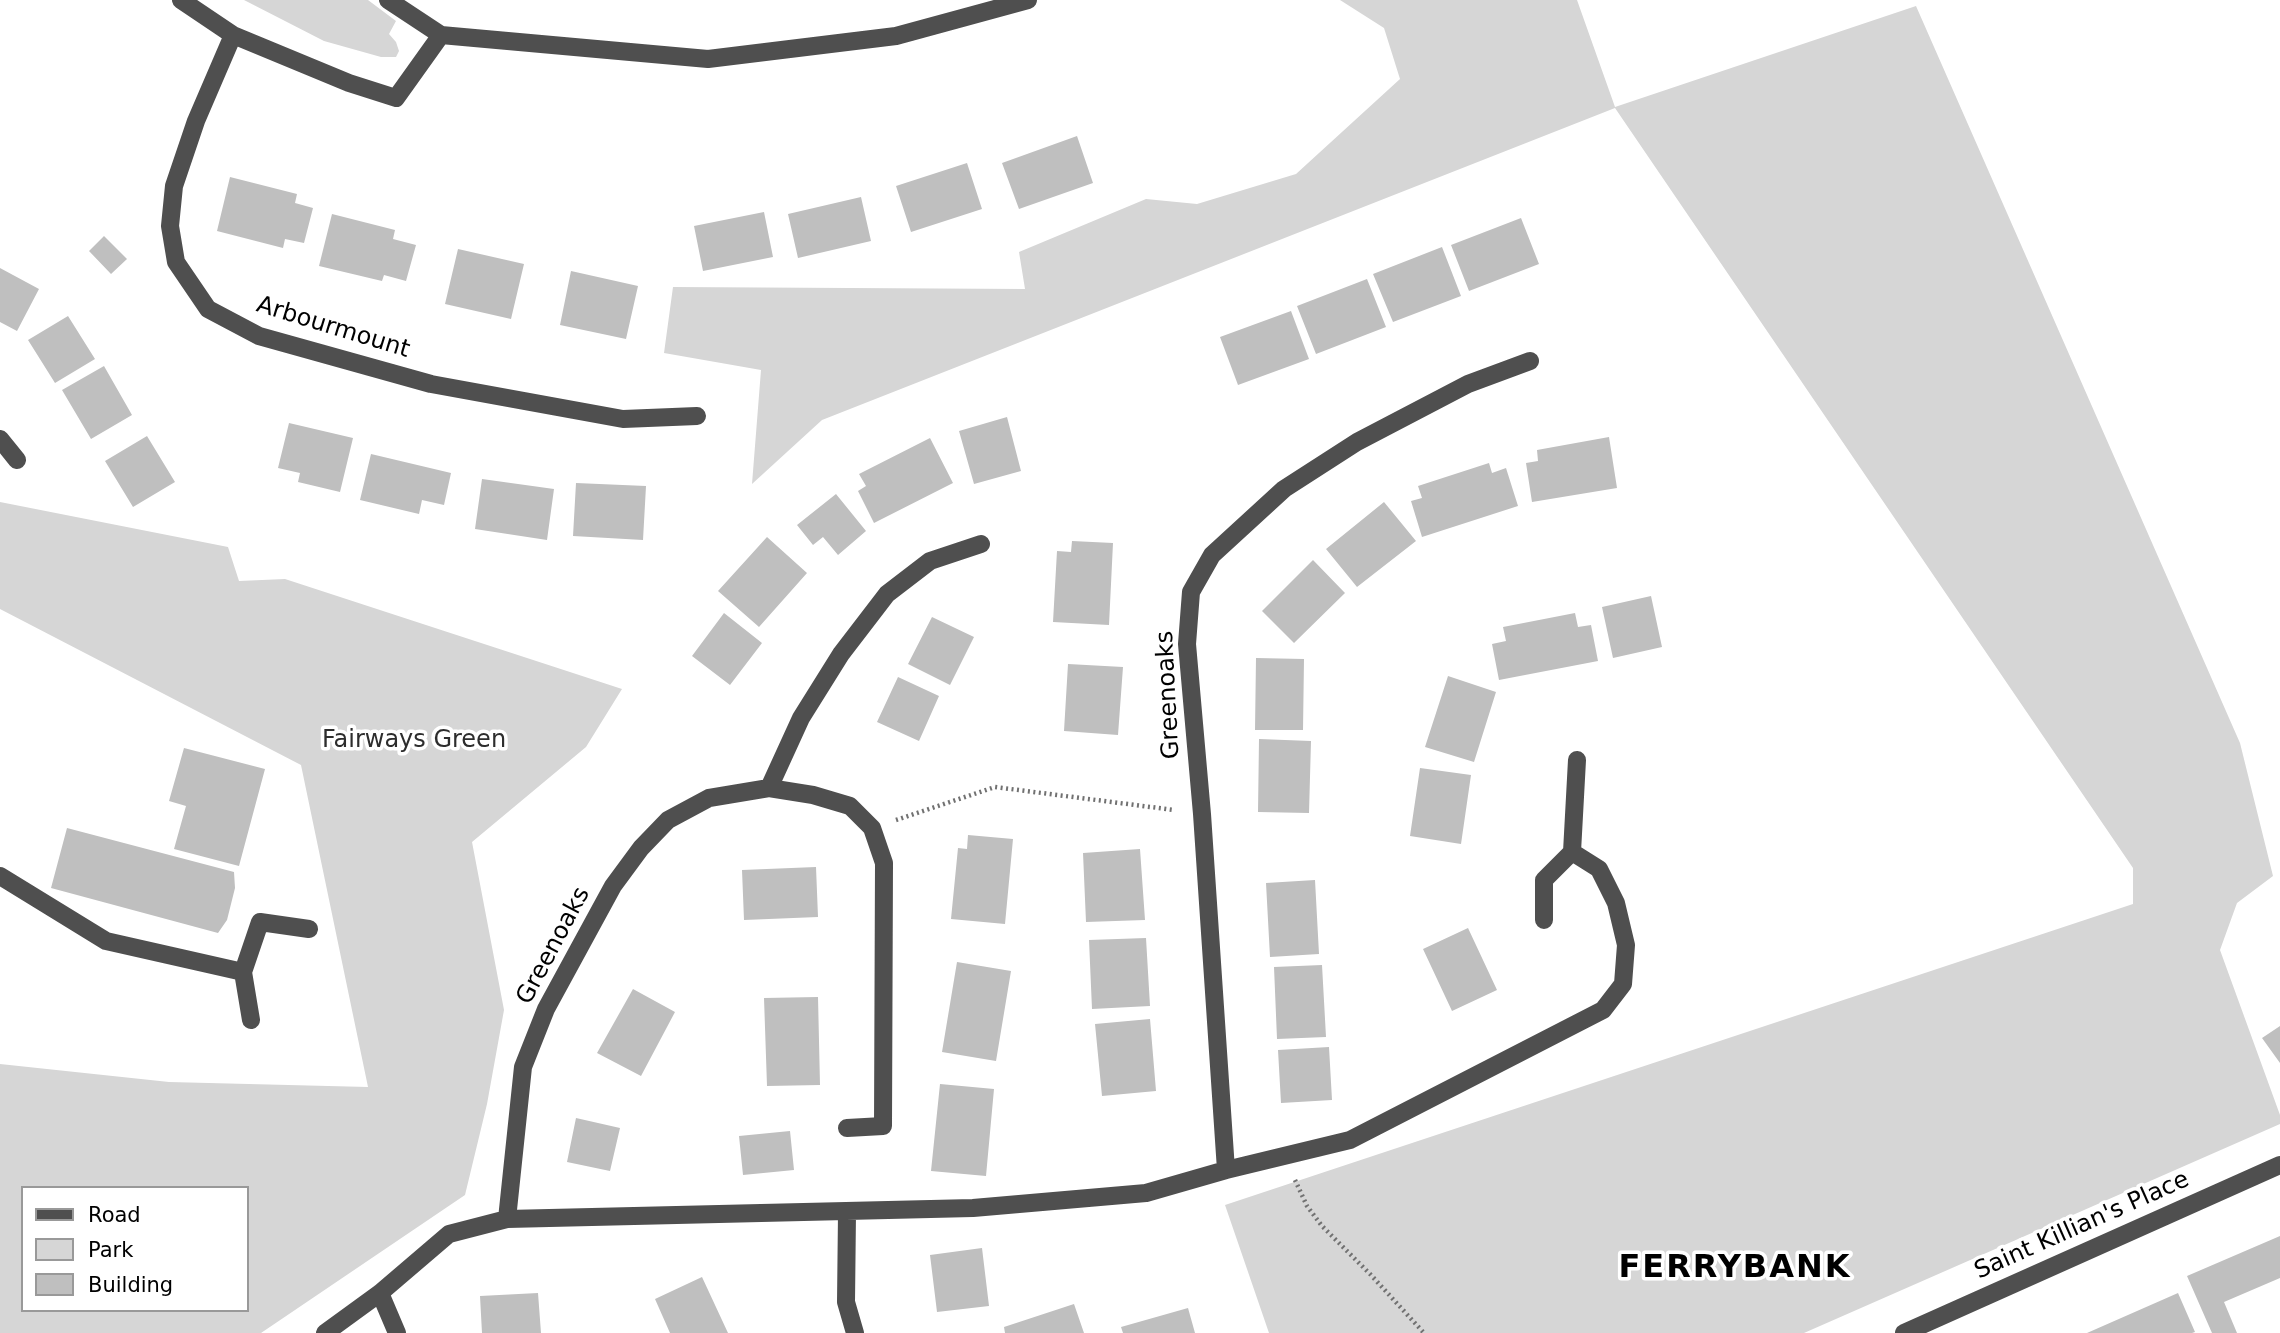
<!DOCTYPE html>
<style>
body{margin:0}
#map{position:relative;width:2280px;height:1333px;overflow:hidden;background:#fff;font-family:"DejaVu Sans",sans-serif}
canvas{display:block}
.legend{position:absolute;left:21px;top:1186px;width:228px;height:126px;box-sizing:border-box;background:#fff;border:2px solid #999;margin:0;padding:9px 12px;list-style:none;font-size:21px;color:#000}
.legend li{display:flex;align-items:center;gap:14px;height:35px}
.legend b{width:35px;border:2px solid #999}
</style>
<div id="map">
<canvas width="2280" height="1333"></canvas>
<ul class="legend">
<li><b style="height:9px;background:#4f4f4f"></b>Road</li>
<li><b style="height:19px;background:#d6d6d6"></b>Park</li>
<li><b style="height:19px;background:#bfbfbf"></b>Building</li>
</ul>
</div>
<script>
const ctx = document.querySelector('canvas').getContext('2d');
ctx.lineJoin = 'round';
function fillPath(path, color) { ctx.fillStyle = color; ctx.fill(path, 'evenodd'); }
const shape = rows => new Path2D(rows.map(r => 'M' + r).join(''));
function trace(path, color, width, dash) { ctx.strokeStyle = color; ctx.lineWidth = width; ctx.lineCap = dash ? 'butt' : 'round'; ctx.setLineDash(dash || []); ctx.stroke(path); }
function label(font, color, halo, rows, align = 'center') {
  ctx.font = font + ' "DejaVu Sans",sans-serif'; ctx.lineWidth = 7; ctx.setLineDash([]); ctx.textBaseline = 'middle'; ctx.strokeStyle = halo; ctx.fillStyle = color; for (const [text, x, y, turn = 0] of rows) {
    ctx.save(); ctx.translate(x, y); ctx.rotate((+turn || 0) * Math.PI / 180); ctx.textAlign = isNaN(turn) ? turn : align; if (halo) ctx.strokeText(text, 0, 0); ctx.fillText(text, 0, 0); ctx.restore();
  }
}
fillPath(shape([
 [244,0,368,0,396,21,389,34,396,42,399,51,396,57,381,57,324,41],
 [1340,0,1577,0,1615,107,1916,6,2240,743,2273,876,2237,903,2220,950,2280,1115,2280,1124,1804,1333,1269,1333,1225,1205,2133,904,2133,868,1615,108,822,420,752,484,761,370,664,353,673,287,1025,289,1019,252,1146,199,1197,204,1296,174,1400,79,1384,28],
 [0,502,228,547,239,581,285,579,622,689,586,747,472,842,504,1010,487,1104,465,1195,261,1333,0,1333,0,1064,169,1082,368,1087,301,765,0,609],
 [23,1188,247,1188,247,1310,23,1310]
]), '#d6d6d6');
fillPath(shape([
 [1077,136,1093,183,1019,209,1002,163],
 [967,163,982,209,911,232,896,186],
 [230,177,297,194,295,203,313,208,304,243,285,239,283,248,217,231],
 [861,197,871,241,798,258,788,214],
 [764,212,773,257,703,271,694,226],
 [332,214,395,230,393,239,416,245,406,281,384,275,382,281,319,266],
 [1521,218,1539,264,1469,291,1451,245],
 [104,236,127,259,111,274,89,251],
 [1442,247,1461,296,1393,322,1373,274],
 [458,249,524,264,511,319,445,304],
 [0,268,39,289,17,331,0,322],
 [571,271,638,286,626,339,560,325],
 [1367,279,1386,327,1316,354,1297,306],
 [1291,311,1309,359,1238,385,1220,337],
 [68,316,95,359,55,383,28,340],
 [104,366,132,415,91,439,62,390],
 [1007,417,1021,471,974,484,959,431],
 [289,423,353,438,340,492,298,482,300,473,278,468],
 [147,436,175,482,133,507,105,461],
 [1609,437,1617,488,1532,502,1526,463,1538,461,1537,450],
 [930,438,953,483,874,523,858,491,866,486,859,474],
 [371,454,451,473,444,505,422,500,419,514,360,500],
 [1489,463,1492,473,1506,468,1518,506,1422,537,1411,501,1422,498,1418,486],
 [482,479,554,489,547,540,475,529],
 [576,483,646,486,643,540,573,536],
 [836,494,866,531,838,555,823,537,813,545,797,525],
 [1384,502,1416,541,1357,587,1326,549],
 [767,537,807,573,759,627,718,591],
 [1072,541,1113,543,1109,625,1053,622,1057,551,1071,552],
 [1313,560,1345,593,1294,643,1262,611],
 [1651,596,1662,647,1613,658,1602,607],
 [724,613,762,643,730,685,692,656],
 [1575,613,1578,627,1591,625,1598,661,1499,680,1492,644,1506,641,1503,627],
 [932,617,974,637,950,685,908,664],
 [1256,658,1304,659,1303,730,1255,730],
 [1068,664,1123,667,1118,735,1064,731],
 [1448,676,1496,692,1474,762,1425,747],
 [898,677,939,696,919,741,877,722],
 [1259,739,1311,741,1309,813,1258,812],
 [184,748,265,769,239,866,174,849,186,806,169,801],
 [1420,768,1471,775,1461,844,1410,836],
 [67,828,234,872,235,888,227,920,218,933,51,888],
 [968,835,1013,839,1005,924,951,919,958,848,967,849],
 [1140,849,1145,920,1086,922,1083,853],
 [816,867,818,917,744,920,742,870],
 [1315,880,1319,954,1270,957,1266,883],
 [1468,928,1497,990,1452,1011,1423,949],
 [1146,938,1150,1006,1092,1009,1089,940],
 [957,962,1011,971,996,1061,942,1052],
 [1322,965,1326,1037,1277,1039,1274,967],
 [633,989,675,1012,641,1076,597,1053],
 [818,997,820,1085,767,1086,764,998],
 [1150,1019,1156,1091,1102,1096,1095,1024],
 [2280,1026,2280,1063,2262,1038],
 [1329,1047,1332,1100,1281,1103,1278,1050],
 [940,1084,994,1089,986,1176,931,1171],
 [576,1118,620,1128,610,1171,567,1162],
 [790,1131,794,1170,743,1175,739,1136],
 [2280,1236,2280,1278,2224,1302,2237,1333,2212,1333,2187,1276],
 [982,1248,989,1306,937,1312,930,1255],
 [702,1277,728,1333,670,1333,655,1299],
 [538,1293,541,1333,482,1333,480,1296],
 [2178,1293,2195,1332,2192,1333,2087,1333],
 [1074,1304,1084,1333,1005,1333,1004,1327],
 [1188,1308,1195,1333,1123,1333,1121,1327]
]), '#bfbfbf');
trace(shape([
 [896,820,995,787,1174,810],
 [1295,1180,1307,1206,1322,1226,1371,1275,1424,1333]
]), '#717171', 4.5, [2, 3.5]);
trace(shape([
 [181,0,233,35,196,121,174,186,170,226,176,262,208,309,259,336,431,384,623,419,697,416],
 [233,35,349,83,396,98,441,35,388,0],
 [441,35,708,59,896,36,1028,0],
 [0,439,17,460],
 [769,788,801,718,841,654,887,594,930,561,981,544],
 [0,876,106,941,243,972],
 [1544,920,1544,880,1572,852],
 [251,1020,243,972,260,922,309,929],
 [1226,1170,1202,814,1187,644,1191,592,1212,555,1284,489,1357,442,1468,384,1530,361],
 [847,1213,846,1302,855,1333],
 [507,1219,523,1067,546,1009,613,886,641,848,668,820,709,798,769,788,813,795,850,806,872,828,884,863,883,1126,847,1128],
 [380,1293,397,1333],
 [325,1333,380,1293,449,1234,507,1219,973,1208,1146,1193,1226,1170,1350,1140,1603,1010,1623,984,1626,945,1616,903,1599,869,1572,852,1577,760],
 [1904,1333,2280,1165]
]), '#4f4f4f', 18);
label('24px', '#000', '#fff', [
 ["Arbourmount",333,328,17],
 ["Greenoaks",1169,695,-93],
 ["Greenoaks",554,946,-62],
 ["Saint Killian's Place",2082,1226,-24]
]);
label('24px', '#2d2d2d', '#fff', [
 ["Fairways Green",414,741]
]);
ctx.letterSpacing = '2px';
label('bold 32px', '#000', '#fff', [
 ["FERRYBANK",1735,1269]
]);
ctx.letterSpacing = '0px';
</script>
